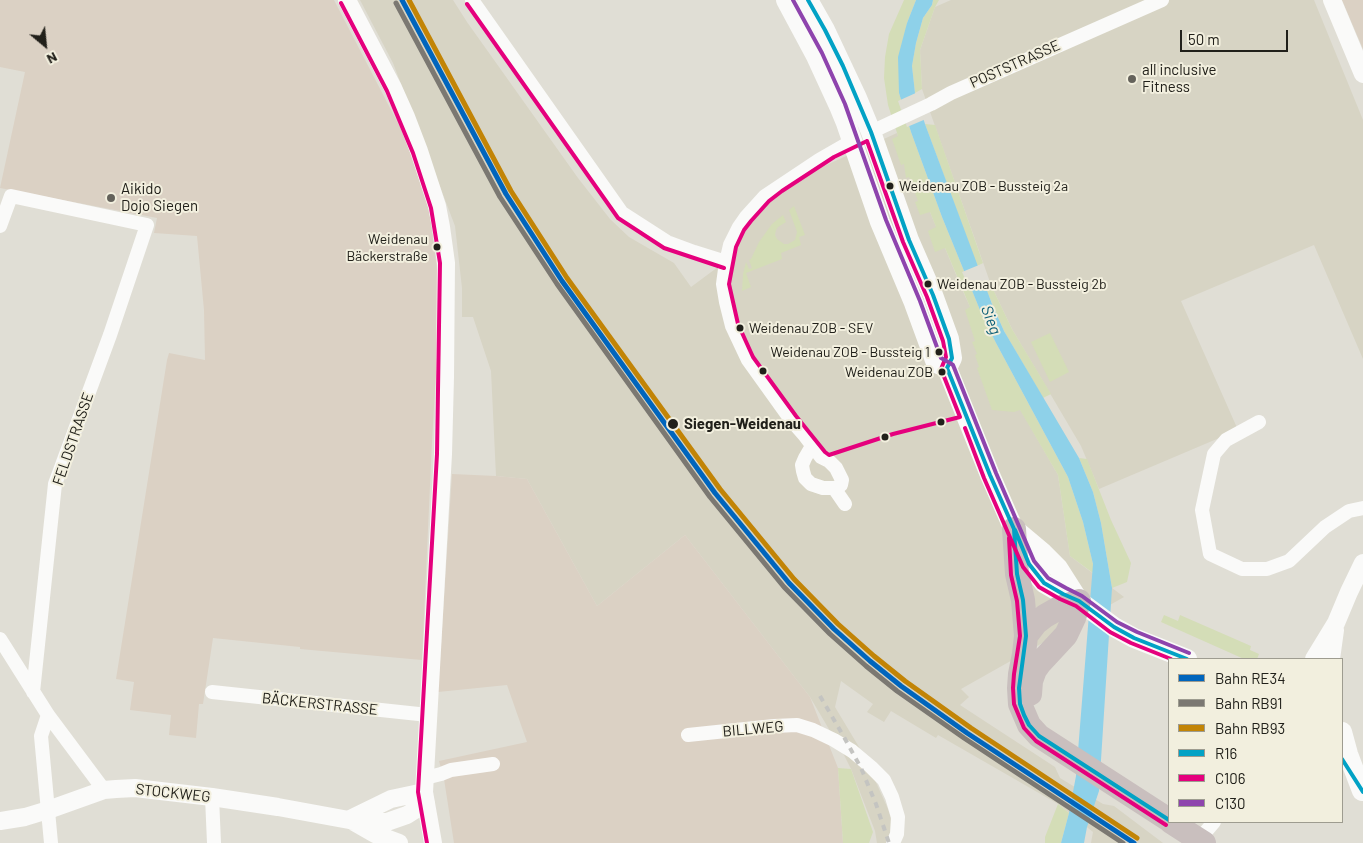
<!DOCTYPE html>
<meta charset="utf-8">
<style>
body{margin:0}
#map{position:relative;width:1363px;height:843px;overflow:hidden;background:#e0ded5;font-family:Barlow,sans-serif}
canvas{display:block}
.legend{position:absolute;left:1168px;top:658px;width:175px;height:165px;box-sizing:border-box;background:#f2efde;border:1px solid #9e9c90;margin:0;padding:6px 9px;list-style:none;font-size:15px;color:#21201a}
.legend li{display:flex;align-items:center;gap:10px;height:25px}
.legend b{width:25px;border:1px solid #9e9c90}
.north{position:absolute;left:20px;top:20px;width:50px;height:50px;-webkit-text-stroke:4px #f2efde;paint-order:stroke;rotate:152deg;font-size:14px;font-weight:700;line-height:20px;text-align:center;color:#21201a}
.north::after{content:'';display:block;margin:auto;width:18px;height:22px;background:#21201a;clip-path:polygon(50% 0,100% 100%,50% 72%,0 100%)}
.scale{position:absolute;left:1180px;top:30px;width:108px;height:22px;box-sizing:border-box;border:2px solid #21201a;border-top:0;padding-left:6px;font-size:15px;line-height:18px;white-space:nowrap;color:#21201a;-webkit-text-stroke:4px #f2efde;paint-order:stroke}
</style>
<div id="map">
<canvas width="1363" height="843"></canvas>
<ul class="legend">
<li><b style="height:6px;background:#0065bd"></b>Bahn RE34</li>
<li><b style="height:6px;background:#7b7872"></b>Bahn RB91</li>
<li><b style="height:6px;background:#c28406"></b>Bahn RB93</li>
<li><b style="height:6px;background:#02a2c5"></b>R16</li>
<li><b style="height:6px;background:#e5007d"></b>C106</li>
<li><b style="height:6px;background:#8e44ad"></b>C130</li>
</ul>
<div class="north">N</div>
<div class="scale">50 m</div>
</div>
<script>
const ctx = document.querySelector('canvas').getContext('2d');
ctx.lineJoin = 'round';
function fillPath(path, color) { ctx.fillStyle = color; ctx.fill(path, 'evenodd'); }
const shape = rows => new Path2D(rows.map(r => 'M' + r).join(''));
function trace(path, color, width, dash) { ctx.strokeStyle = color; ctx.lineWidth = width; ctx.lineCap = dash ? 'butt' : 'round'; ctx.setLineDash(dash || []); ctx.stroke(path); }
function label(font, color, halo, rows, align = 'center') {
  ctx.font = font + ' Barlow,sans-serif'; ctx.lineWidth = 4; ctx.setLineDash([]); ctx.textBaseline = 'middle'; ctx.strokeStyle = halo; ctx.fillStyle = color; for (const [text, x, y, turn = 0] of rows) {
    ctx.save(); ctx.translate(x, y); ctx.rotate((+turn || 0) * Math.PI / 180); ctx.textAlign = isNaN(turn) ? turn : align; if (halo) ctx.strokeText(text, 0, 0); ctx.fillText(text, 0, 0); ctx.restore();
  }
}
fillPath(shape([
 [360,0,453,0,467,22,578,178,610,219,629,237,674,263,691,287,726,261,744,230,772,198,822,167,897,133,965,296,1011,393,1058,475,1070,556,1124,597,961,689,969,697,960,705,1055,767,1060,778,1103,804,1114,806,1163,843,1091,843,1093,832,1058,804,938,735,936,738,891,711,884,722,867,712,873,704,841,681,835,707,859,747,874,778,888,809,898,843,877,843,875,831,851,769,843,753,810,697,685,535,597,606,527,479,496,476,491,371,473,317,462,317,462,288,455,226,393,63],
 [951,0,1314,0,1363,120,1363,359,1314,245,1181,301,1238,430,1099,489,1081,446,1012,329,991,285,922,89,920,50,935,7]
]), '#d7d4c4');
fillPath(shape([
 [0,0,334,0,404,135,419,175,429,209,437,269,439,320,432,442,422,660,300,649,300,647,213,638,203,704,199,704,196,738,169,735,171,715,130,710,134,682,116,679,167,360,169,353,205,360,204,310,197,236,154,233,157,218,0,188,25,72,0,67],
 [1342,0,1363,0,1363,49],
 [452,474,496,476,527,479,597,606,685,535,810,697,838,768,843,843,454,843,444,779,439,761,527,742,507,685,438,692]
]), '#dbd1c4');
fillPath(shape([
 [904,0,916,0,907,23,899,93,911,132,942,217,982,315,996,343,1068,477,1083,522,1093,564,1093,573,1070,556,1058,475,1020,410,1014,412,992,410,977,368,979,367,975,355,977,354,972,342,975,341,965,310,970,307,945,248,935,252,928,231,936,227,930,212,920,215,915,202,918,201,909,177,906,178,904,164,901,165,892,139,898,136,888,105,884,78,885,57,889,34],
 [933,0,939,0,935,7,920,50,922,89,915,93,912,66,916,43,923,18,932,5],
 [925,124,935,125,983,263,977,266],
 [794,206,805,235,799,237,801,245,781,253,782,259,746,273,751,287,742,291,743,274,746,262,749,269,752,268,749,260,751,259,759,242,772,224,783,215,786,222,778,227,776,230,775,235,777,239,784,244,788,244,795,240,797,232,789,210],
 [991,285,1012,329,1051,394,1043,398,1004,331,985,287],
 [1050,333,1069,372,1050,382,1031,342],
 [1079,458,1087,459,1111,520,1131,563,1127,582,1112,588,1101,523,1093,492],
 [1164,615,1178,621,1180,615,1251,646,1250,650,1259,654,1257,659,1244,659,1161,622],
 [838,768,851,769,873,832,869,843,843,843],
 [1058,804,1069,813,1061,843,1045,843,1045,837]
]), '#d4ddb7');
fillPath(shape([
 [916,0,933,0,932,5,923,18,916,43,912,66,915,93,925,124,992,304,1004,331,1079,458,1093,492,1101,523,1112,588,1099,791,1087,827,1084,843,1061,843,1069,813,1076,776,1093,564,1083,522,1068,477,996,343,982,315,942,217,911,132,899,93,898,57,907,23]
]), '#8ed1e9');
fillPath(shape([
 [918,92,926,119,907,127,898,101],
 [979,265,986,282,970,289,962,272]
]), '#e0ded5');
trace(shape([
 [472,0,622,213,667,242,694,252,726,262],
 [871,132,931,104,951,93,1162,0],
 [0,226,11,196,147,225,110,335,55,484,33,692],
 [1259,422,1226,440,1214,454,1202,510,1210,554,1242,569,1267,569,1289,561,1325,527,1349,511,1363,508],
 [812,446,805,458,802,465,803,471,805,478,811,484,823,488,834,488,838,487,841,485,842,480,836,468,829,461,821,457,805,436,791,420,748,360,732,326,726,302,723,284,726,262,730,245,739,227,746,217,765,196,819,160,852,141],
 [834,488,845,504],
 [0,639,48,715,104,790],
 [212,692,428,715],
 [48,715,41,736,51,843],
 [688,735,774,726,797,725,813,730,834,740,852,751,871,767,884,780,892,797,898,817,897,834,893,843],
 [425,778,441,774,451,770,493,764],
 [212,797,214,843],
 [1196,843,1214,822]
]), '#fafaf9', 14);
trace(shape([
 [347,0,393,88,406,117,419,151,437,206,441,227,446,263,445,377,443,454,424,792,433,843],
 [1332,0,1363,74],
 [1314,659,1336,623,1349,592,1363,563],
 [1331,659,1335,630],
 [350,819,391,799,424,792],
 [0,821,25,817,48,810,104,790,116,789,135,788,212,797,278,807,349,820,387,822,407,815,426,803],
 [354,822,375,834,399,843]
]), '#fafaf9', 18);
trace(shape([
 [786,0,816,56,839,106,846,123,880,222,914,303,936,363,947,368,990,475,1029,564,1044,583,1063,594,1079,601,1114,627,1134,638,1187,659],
 [808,0,825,30,857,98,871,132,909,240,933,295,949,339,952,358,947,368],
 [1018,532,1043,553,1058,568,1079,601],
 [1342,732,1348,754,1362,791]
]), '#fafaf9', 20);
trace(shape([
 [1014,529,1017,574,1023,600,1026,636,1024,654,1020,674,1019,688,1020,704,1029,725,1039,736,1169,820],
 [1026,636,1036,623,1045,616,1059,608,1079,601],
 [1030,694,1031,681,1035,670,1040,663,1066,635,1074,618,1079,601],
 [1171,822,1204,843]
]), '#c9bfbe', 24);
trace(shape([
 [820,696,844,737,861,768,876,804,889,843]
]), '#c4c4c1', 4, [6, 6]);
trace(shape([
 [808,0,825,30,843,66,871,132,909,240,933,295,949,339,952,358,947,368,990,475,1014,529,1017,574,1023,600,1026,636,1019,688,1020,704,1024,715,1029,725,1039,736,1169,820],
 [1015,530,1029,564,1044,583,1063,594,1079,601,1114,627,1134,638,1187,659],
 [1342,759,1363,792]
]), '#02a2c5', 4);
trace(shape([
 [341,3,387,91,413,153,431,208,440,263,437,454,418,792,427,843],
 [467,4,618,218,664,248,724,268],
 [867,141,903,242,927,297,943,341,946,357,941,369,960,417,893,434,829,455,825,452,796,416,753,357,738,324,729,284,736,247,744,230,751,221,769,201,782,191,834,157,867,141],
 [965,428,984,478,1023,567,1039,587,1060,599,1076,606,1110,632,1131,643,1171,659],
 [1009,538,1011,575,1017,601,1020,636,1014,674,1013,688,1014,704,1024,728,1036,741,1166,825]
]), '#e5007d', 4);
trace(shape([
 [793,0,822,53,845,104,886,220,920,301,941,358,950,363,953,365,996,473,1034,561,1048,578,1066,588,1082,596,1117,622,1137,632,1189,653]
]), '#8e44ad', 4);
trace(shape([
 [402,0,506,194,562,281,715,493,789,583,834,629,870,661,901,686,967,733,1134,843]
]), '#0065bd', 5);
trace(shape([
 [396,3,500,197,557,284,710,497,784,587,830,634,866,666,897,691,964,738,1123,843]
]), '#7b7872', 5);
trace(shape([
 [409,0,511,191,567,278,720,489,794,579,838,624,874,656,905,681,971,728,1137,838]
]), '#c28406', 5);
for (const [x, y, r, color] of [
 [1132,79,5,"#64625b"],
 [890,186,4.5,"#21201a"],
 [111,198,5,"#64625b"],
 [437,247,4.5,"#21201a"],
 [928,284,4.5,"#21201a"],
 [740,328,4.5,"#21201a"],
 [939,352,4.5,"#21201a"],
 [763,371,4.5,"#21201a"],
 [942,372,4.5,"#21201a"],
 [941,422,4.5,"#21201a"],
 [673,424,6,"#21201a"],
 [885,437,4.5,"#21201a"]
]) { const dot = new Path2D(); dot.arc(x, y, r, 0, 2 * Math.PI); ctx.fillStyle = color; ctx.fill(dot); trace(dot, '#f2efde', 2); }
label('14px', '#21201a', '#f2efde', [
 ["Weidenau ZOB - Bussteig 2a",899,186],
 ["Weidenau",428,239,"right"],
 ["Bäckerstraße",428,256,"right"],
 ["Weidenau ZOB - Bussteig 2b",937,284],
 ["Weidenau ZOB - SEV",749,328],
 ["Weidenau ZOB - Bussteig 1",930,352,"right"],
 ["Weidenau ZOB",933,372,"right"]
], 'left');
label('15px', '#21201a', '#f2efde', [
 ["POSTSTRASSE",1015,64,-24],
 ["FELDSTRASSE",73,439,-71],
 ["BÄCKERSTRASSE",320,704,6],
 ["BILLWEG",753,729,-5],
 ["STOCKWEG",173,793,6]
]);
label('15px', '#21201a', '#f2efde', [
 ["all inclusive",1142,70],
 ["Fitness",1142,87],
 ["Aikido",121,189],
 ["Dojo Siegen",121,206]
], 'left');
label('bold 15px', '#21201a', '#f2efde', [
 ["Siegen-Weidenau",684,424]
], 'left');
label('italic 16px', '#0a5d76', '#f2efde', [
 ["Sieg",991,320,69]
]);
</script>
